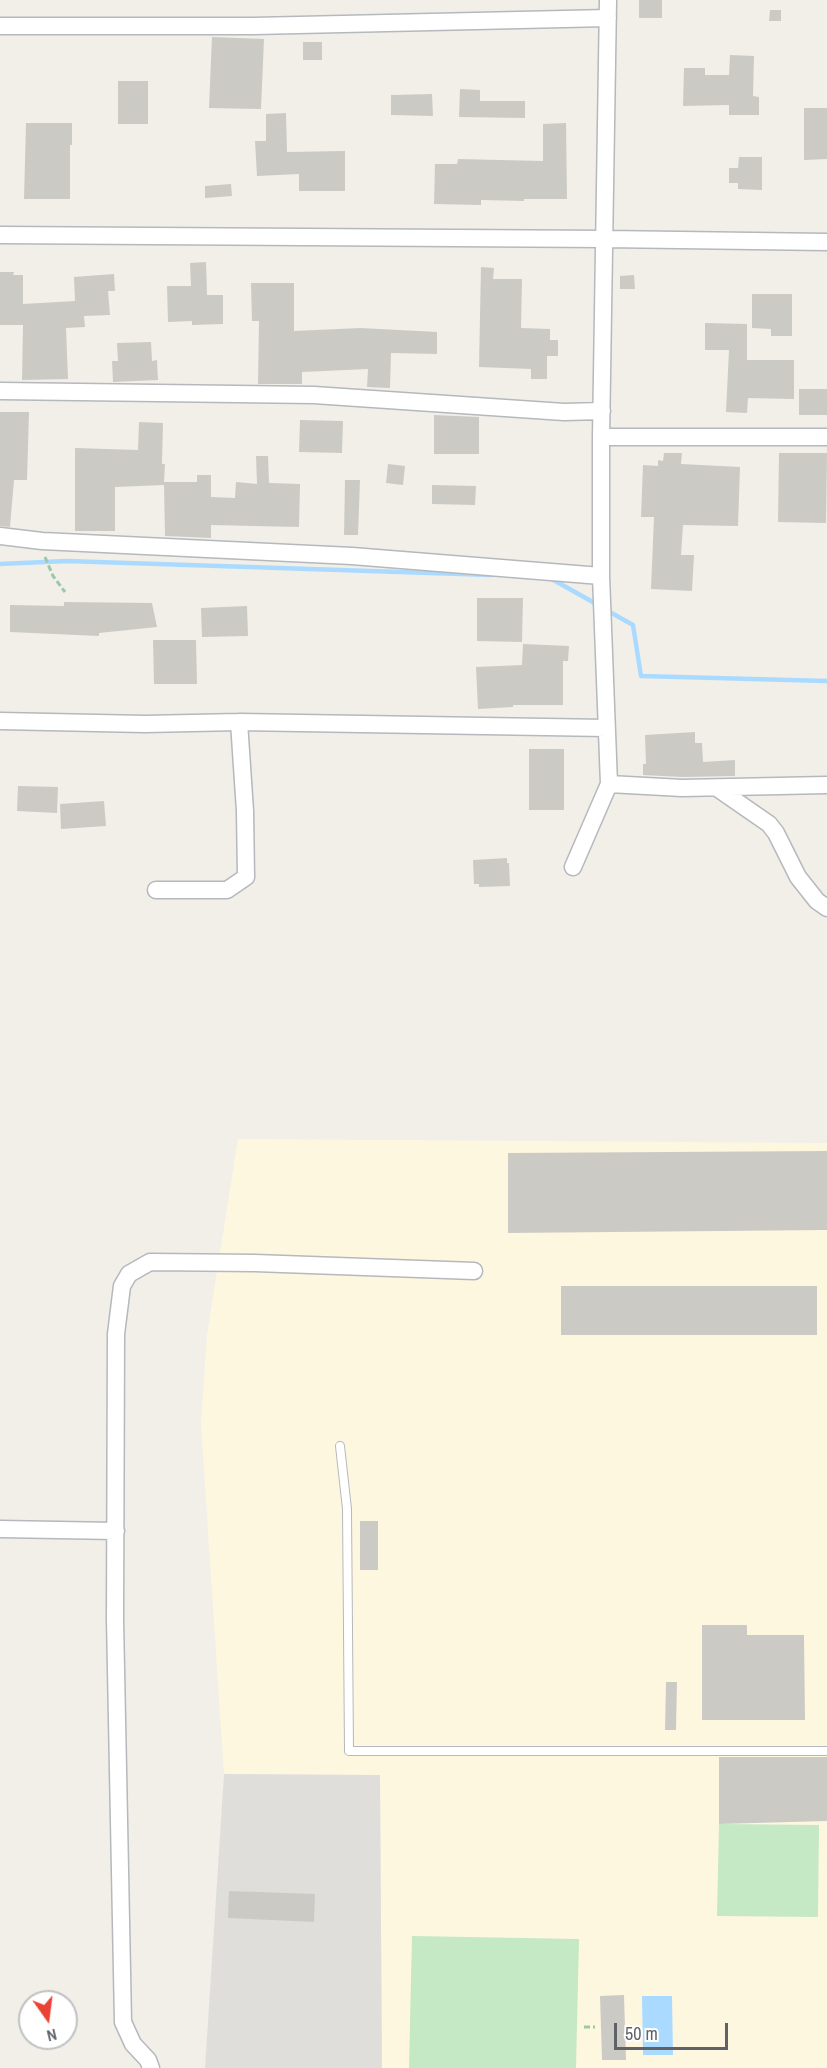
<!DOCTYPE html>
<style>
body{margin:0}
#map{position:relative;width:827px;height:2068px;overflow:hidden;background:#f1efe8;font-family:"Archivo Narrow",sans-serif}
canvas{display:block}
.north{position:absolute;left:18px;top:1990px;width:60px;height:60px;box-sizing:border-box;background:#fff;border:2px solid #bfc1c3;border-radius:50%;rotate:166deg;font-size:16px;font-weight:700;line-height:24px;text-align:center;color:#5f6368}
.north::after{content:'';display:block;margin:auto;width:21px;height:27px;background:#ea4335;clip-path:polygon(50% 0,100% 100%,50% 72%,0 100%)}
.scale{position:absolute;left:614px;top:2023px;width:114px;height:27px;box-sizing:border-box;border:3px solid #5f6368;border-top:0;padding-left:8px;font-size:18px;line-height:21px;white-space:nowrap;color:#5f6368;-webkit-text-stroke:4px #fff;paint-order:stroke}
</style>
<div id="map">
<canvas width="827" height="2068"></canvas>
<div class="north">N</div>
<div class="scale">50 m</div>
</div>
<script>
const ctx = document.querySelector('canvas').getContext('2d');
ctx.lineJoin = 'round';
function fillPath(path, color) { ctx.fillStyle = color; ctx.fill(path, 'evenodd'); }
const shape = rows => new Path2D(rows.map(r => 'M' + r).join(''));
function trace(path, color, width, dash) { ctx.strokeStyle = color; ctx.lineWidth = width; ctx.lineCap = dash ? 'butt' : 'round'; ctx.setLineDash(dash || []); ctx.stroke(path); }
fillPath(shape([
 [238,1139,827,1143,827,2068,382,2068,380,1775,224,1774,201,1424,207,1335]
]), '#fef7e0');
fillPath(shape([
 [224,1774,380,1775,382,2068,205,2068]
]), '#e0deda');
fillPath(shape([
 [719,1824,819,1825,818,1917,717,1916],
 [412,1936,579,1939,576,2068,409,2068]
]), '#c5e8c5');
fillPath(shape([
 [642,1996,672,1996,673,2055,643,2055]
]), '#aadaff');
trace(shape([
 [0,564,67,561,491,575],
 [550,578,598,605],
 [608,611,633,625,641,676,827,681]
]), '#aadaff', 4.5);
fillPath(shape([
 [639,0,662,0,662,18,639,18],
 [770,10,781,10,781,21,769,21],
 [212,37,264,39,261,109,209,108],
 [303,42,322,42,322,60,303,60],
 [730,55,754,56,753,96,759,97,759,115,729,115,729,105,683,106,684,68,705,68,705,75,729,75],
 [118,81,148,81,148,124,118,124],
 [460,89,480,90,480,101,525,101,525,118,459,117],
 [432,94,433,116,391,115,391,95],
 [804,108,827,108,827,159,804,160],
 [286,113,287,152,345,151,345,191,299,191,299,174,257,176,255,141,266,141,266,114],
 [26,123,72,123,72,145,70,145,70,199,24,199],
 [566,123,567,199,524,199,524,201,481,200,481,205,434,204,435,164,457,164,458,159,543,161,543,124],
 [739,157,762,157,762,190,738,189,738,183,729,183,729,168,738,168],
 [231,184,232,196,205,198,205,186],
 [206,262,207,295,223,295,223,324,192,325,192,321,168,322,167,286,191,286,190,263],
 [481,267,494,268,493,279,522,279,521,328,550,329,550,340,558,340,558,356,547,356,547,379,531,379,531,369,479,367],
 [0,272,14,272,13,275,23,275,23,304,75,301,74,277,114,274,115,291,108,291,110,315,84,316,85,327,66,328,68,379,22,380,23,325,0,325],
 [634,275,635,289,620,289,620,276],
 [251,283,294,283,294,331,360,328,437,332,437,354,391,353,390,388,367,387,368,369,302,372,302,384,258,384,259,321,252,321],
 [752,294,792,294,792,336,771,336,771,329,752,328],
 [705,323,747,324,747,360,794,360,794,399,748,398,747,413,726,412,729,350,705,350],
 [151,342,152,361,157,360,158,380,113,382,112,361,118,361,117,343],
 [799,389,827,389,827,415,799,415],
 [0,412,29,412,27,480,14,480,10,527,0,526],
 [434,415,479,417,479,454,434,454],
 [300,420,343,421,342,453,299,452],
 [139,422,163,423,162,464,165,464,164,482,197,482,197,475,211,475,211,497,235,498,236,482,257,484,256,456,268,456,269,483,300,484,299,527,211,525,211,538,165,536,164,485,115,487,115,531,75,531,75,448,138,450],
 [664,453,682,453,681,464,740,467,738,526,683,525,681,555,694,555,692,591,651,589,654,517,641,517,643,465,658,466,658,460,663,461],
 [779,453,827,453,826,523,778,522],
 [388,464,405,466,403,485,386,483],
 [345,480,360,480,358,535,344,535],
 [432,485,476,486,475,505,432,504],
 [477,598,523,598,522,642,477,641],
 [64,602,152,603,157,627,99,633,99,636,10,632,10,605,64,606],
 [247,606,248,636,202,637,201,608],
 [153,640,196,640,197,684,154,684],
 [523,644,569,646,568,661,563,661,563,705,513,705,513,707,478,709,476,667,522,665],
 [695,732,695,743,702,743,703,762,735,760,735,776,682,777,643,775,643,764,646,764,645,735],
 [529,749,564,749,564,810,529,810],
 [18,786,58,787,57,813,17,811],
 [104,801,106,826,61,829,60,804],
 [507,858,507,863,509,863,510,886,479,887,479,884,474,884,473,860],
 [827,1151,827,1230,508,1233,508,1153],
 [561,1286,817,1286,817,1335,561,1335],
 [360,1521,378,1521,378,1570,360,1570],
 [702,1625,747,1625,747,1635,804,1635,805,1720,702,1720],
 [666,1682,677,1682,676,1730,665,1730],
 [719,1757,827,1757,827,1821,719,1824],
 [229,1891,315,1894,314,1922,228,1918],
 [624,1995,626,2060,602,2060,600,1996]
]), '#cccac5');
const service = shape([
 [340,1446,347,1509,349,1751,827,1751]
]);
const minor = shape([
 [0,26,254,26,608,18],
 [0,235,605,239,827,242],
 [0,391,314,395,564,412,602,411],
 [601,437,827,437],
 [0,536,42,541,352,556,601,576],
 [0,721,145,724,239,722,606,728],
 [609,784,682,788,827,785],
 [717,788,769,824,776,833,798,877,817,901,827,908],
 [573,867,609,784,601,576,601,437,608,0],
 [156,890,227,890,246,877,245,811,239,722],
 [0,1529,116,1531],
 [151,2068,148,2060,133,2044,123,2022,115,1619,116,1334,122,1286,129,1274,150,1262,255,1263,474,1271]
]);
trace(service, '#b5b8bc', 10);
trace(minor, '#b5b8bc', 19);
trace(shape([
 [45,557,53,576,65,592],
 [584,2027,595,2027]
]), '#9cc7a9', 3, [6, 3]);
trace(service, '#fff', 8);
trace(minor, '#fff', 16);
</script>
